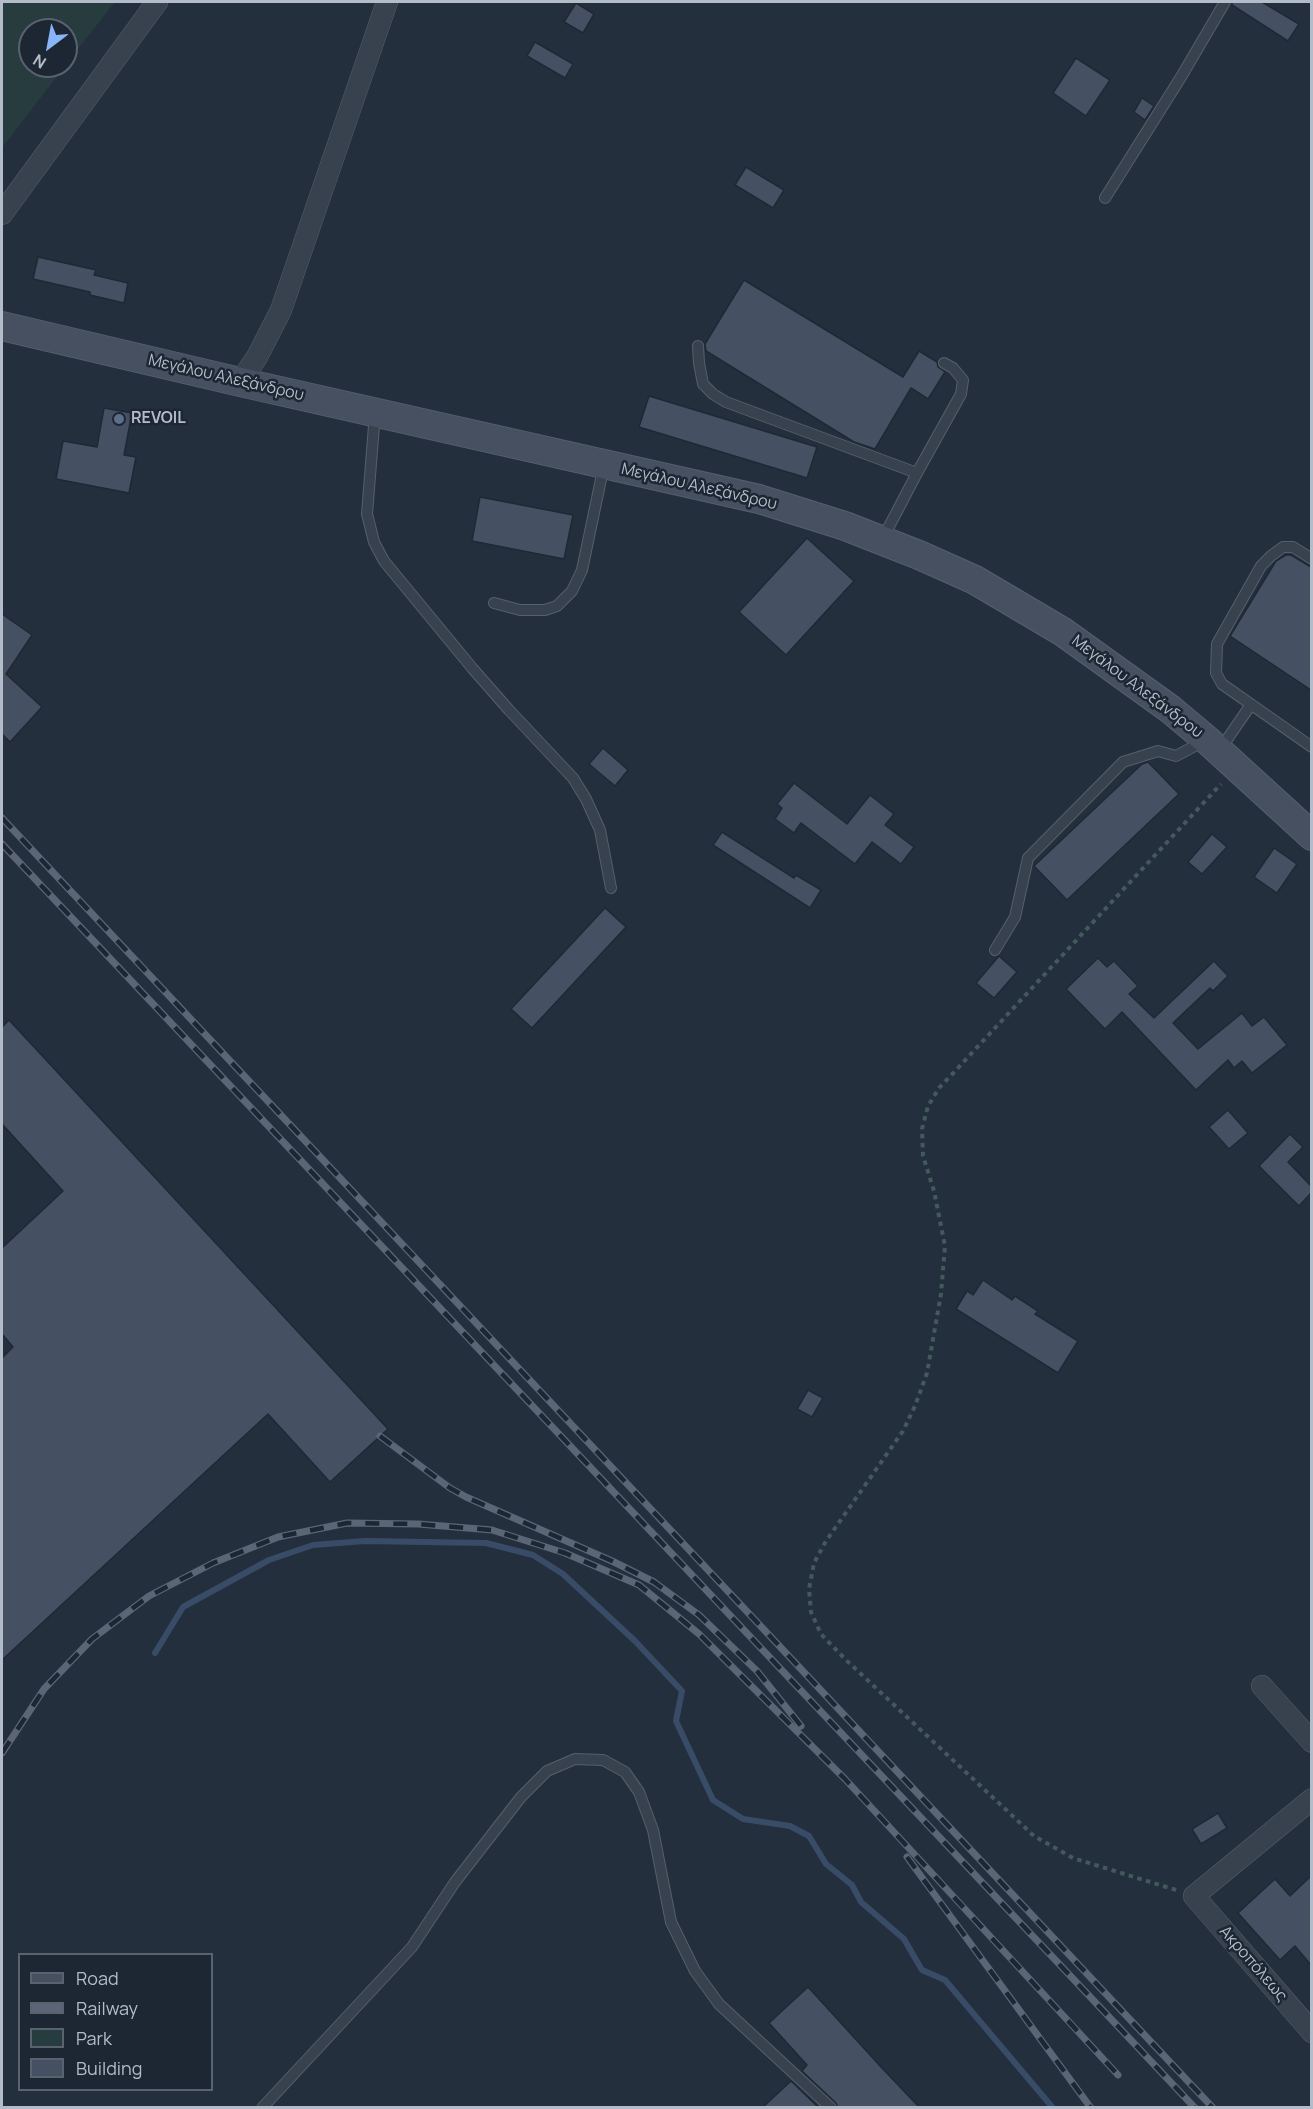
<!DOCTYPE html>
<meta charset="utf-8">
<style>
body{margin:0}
#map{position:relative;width:1313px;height:2109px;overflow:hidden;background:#242f3e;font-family:Manrope,sans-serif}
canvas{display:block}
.frame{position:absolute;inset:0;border:3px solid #b4bcc9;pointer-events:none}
.legend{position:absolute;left:18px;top:1953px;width:195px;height:138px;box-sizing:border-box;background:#1d2633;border:2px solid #59626f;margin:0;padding:8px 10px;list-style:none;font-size:18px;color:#b4bcc9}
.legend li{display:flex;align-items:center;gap:12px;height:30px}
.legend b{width:30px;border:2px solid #59626f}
.north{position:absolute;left:18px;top:18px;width:60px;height:60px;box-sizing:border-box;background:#1d2633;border:2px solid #59626f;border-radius:50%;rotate:212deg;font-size:16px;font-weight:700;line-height:24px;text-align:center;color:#b4bcc9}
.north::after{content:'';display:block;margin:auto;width:21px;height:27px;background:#8ab4f8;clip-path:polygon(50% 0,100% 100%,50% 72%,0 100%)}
</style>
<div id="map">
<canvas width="1313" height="2109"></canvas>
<div class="frame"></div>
<ul class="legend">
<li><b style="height:8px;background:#465061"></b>Road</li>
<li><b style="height:8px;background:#5a6575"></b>Railway</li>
<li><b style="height:16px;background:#263c3f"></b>Park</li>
<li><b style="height:16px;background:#455162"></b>Building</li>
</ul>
<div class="north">N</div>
</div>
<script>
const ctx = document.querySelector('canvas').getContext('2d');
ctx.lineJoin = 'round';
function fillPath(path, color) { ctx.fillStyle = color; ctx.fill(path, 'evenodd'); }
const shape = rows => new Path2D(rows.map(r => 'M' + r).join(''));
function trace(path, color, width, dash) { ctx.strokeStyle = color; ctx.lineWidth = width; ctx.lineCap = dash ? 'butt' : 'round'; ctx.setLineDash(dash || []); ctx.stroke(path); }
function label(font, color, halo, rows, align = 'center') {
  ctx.font = font + ' Manrope,sans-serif'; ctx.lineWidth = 5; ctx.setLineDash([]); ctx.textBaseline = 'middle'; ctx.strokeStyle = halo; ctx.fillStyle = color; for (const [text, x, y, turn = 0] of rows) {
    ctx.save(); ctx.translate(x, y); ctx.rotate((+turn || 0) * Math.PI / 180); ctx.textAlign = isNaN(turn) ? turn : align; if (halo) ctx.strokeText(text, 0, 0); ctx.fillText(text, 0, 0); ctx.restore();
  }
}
fillPath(shape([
 [2,2,115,2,66,64,66,30,30,30,30,66,65,66,2,148]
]), '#263c3f');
trace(shape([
 [155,1653,183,1607,269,1560,313,1545,365,1541,486,1543,533,1555,563,1574,635,1641,682,1691,676,1721,713,1800,743,1819,790,1826,809,1836,826,1864,852,1885,861,1902,904,1939,922,1970,945,1980,1053,2108]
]), '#394c67', 6);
const building = shape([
 [1232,2,1262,2,1299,24,1288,41,1232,5,1232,2],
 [576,3,594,14,583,33,564,22,576,3],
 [535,42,573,64,565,78,527,56,535,42],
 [1076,58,1110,80,1086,116,1053,93,1076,58],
 [1142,98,1154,106,1145,120,1134,112,1142,98],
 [746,167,784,190,773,208,735,185,746,167],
 [38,257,96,270,94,275,128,283,124,303,90,295,90,292,33,279,38,257],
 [744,280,903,377,919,351,937,362,938,367,945,372,928,399,911,388,875,449,854,442,706,351,705,344,744,280],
 [649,396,817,447,807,478,639,427,649,396],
 [104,408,132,413,124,455,136,457,129,493,56,479,63,441,97,447,104,408],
 [480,497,573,515,564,559,472,541,480,497],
 [807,538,854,581,786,655,739,612,807,538],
 [1286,555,1291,555,1311,567,1311,690,1230,636,1276,561,1286,555],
 [2,614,32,635,6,674,42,707,10,742,2,734,2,614],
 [603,748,628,770,615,786,589,764,603,748],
 [1148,762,1179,794,1067,900,1034,866,1142,764,1148,762],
 [794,783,847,824,870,795,894,814,885,825,914,847,901,864,872,842,855,864,801,823,794,833,775,819,782,808,777,804,794,783],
 [722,832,794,878,796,875,821,890,810,908,713,845,722,832],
 [1212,834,1227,847,1202,874,1188,862,1212,834],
 [1274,848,1297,864,1277,893,1254,877,1274,848],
 [605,908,626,927,532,1028,511,1009,605,908],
 [999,956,1017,972,994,998,976,983,999,956],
 [1098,958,1107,967,1114,961,1138,986,1129,994,1154,1018,1214,961,1228,976,1213,991,1210,988,1173,1023,1198,1049,1242,1013,1252,1026,1264,1017,1287,1045,1252,1073,1242,1061,1234,1068,1228,1060,1196,1090,1122,1012,1105,1029,1066,989,1098,958],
 [9,1020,388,1429,330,1482,268,1414,2,1660,2,1358,13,1347,2,1334,2,1248,63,1191,2,1124,2,1027,9,1020],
 [1228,1110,1248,1133,1229,1149,1209,1127,1228,1110],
 [1290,1134,1303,1147,1288,1162,1311,1186,1311,1193,1299,1206,1259,1166,1290,1134],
 [983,1280,1012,1300,1015,1296,1038,1311,1035,1314,1078,1341,1058,1373,956,1309,967,1291,973,1295,983,1280],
 [808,1390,823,1398,812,1417,797,1409,808,1390],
 [1218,1813,1227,1828,1201,1844,1192,1829,1218,1813],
 [1311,1876,1311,1965,1295,1946,1280,1960,1238,1913,1275,1879,1290,1896,1311,1876],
 [808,1987,881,2067,920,2108,838,2108,836,2103,802,2071,807,2065,769,2023,808,1987],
 [791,2081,819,2108,762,2108,791,2081]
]);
fillPath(building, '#455162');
trace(building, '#1f2835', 1.5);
const lane = shape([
 [1105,198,1181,77,1225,2],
 [698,346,699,363,703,384,713,394,726,402,917,473],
 [375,413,367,514,374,542,384,561,473,669,509,710,573,778,586,799,600,830,611,888],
 [882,540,917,473,961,394,963,380,953,368,944,363],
 [1312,559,1293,547,1283,547,1271,556,1261,566,1217,644,1216,673,1222,684,1312,747],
 [494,603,520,610,545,610,557,606,572,591,582,570,604,465],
 [1219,751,1250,706],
 [995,950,1015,917,1028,858,1123,762,1158,751,1176,756,1204,741],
 [262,2108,412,1947,455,1882,521,1797,547,1771,575,1759,603,1760,625,1772,639,1792,653,1830,671,1922,695,1971,719,2004,831,2108]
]);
const street = shape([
 [2,214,157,2],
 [240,382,257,357,281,310,387,2],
 [1262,1686,1312,1742],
 [1312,1799,1194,1896,1312,2032]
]);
const secondary = shape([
 [2,326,240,382,759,499,845,526,919,555,975,580,1063,632,1170,709,1207,740,1312,836]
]);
trace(lane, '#565f6c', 12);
trace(street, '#565f6c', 22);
trace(secondary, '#565f6c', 30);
trace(shape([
 [1176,1890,1073,1858,1034,1836,845,1659,821,1634,811,1612,809,1589,814,1563,826,1541,903,1431,915,1406,927,1373,941,1294,945,1246,934,1191,923,1156,922,1129,928,1106,939,1088,957,1069,1221,784]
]), '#44595c', 4, [4.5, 4.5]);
trace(lane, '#38414e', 10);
trace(street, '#38414e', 21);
trace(secondary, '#465061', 28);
const rail = shape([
 [2,818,1213,2108],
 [2,844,1195,2108],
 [380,1436,450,1488,466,1497,612,1561,654,1582,699,1615,757,1671,801,1726],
 [2,1753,44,1689,92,1639,149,1596,213,1563,278,1537,347,1523,418,1524,492,1530,565,1553,639,1585,699,1634,845,1779,1118,2075],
 [907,1857,1091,2108]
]);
trace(rail, '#5a6575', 7);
trace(rail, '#1d2633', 4.5, [14]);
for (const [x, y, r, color] of [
 [119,419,6,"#5c6f8a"]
]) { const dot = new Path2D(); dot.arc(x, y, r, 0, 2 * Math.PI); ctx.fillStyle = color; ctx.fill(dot); trace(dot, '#1d2633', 2); }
label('16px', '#b4bcc9', '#1d2633', [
 ["Μεγάλου Αλεξάνδρου",226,378,13],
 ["Μεγάλου Αλεξάνδρου",699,487,13],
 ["Μεγάλου Αλεξάνδρου",1137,687,37],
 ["Ακροπόλεως",1253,1964,49]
]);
label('bold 16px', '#b4bcc9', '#1d2633', [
 ["REVOIL",131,419]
], 'left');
</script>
